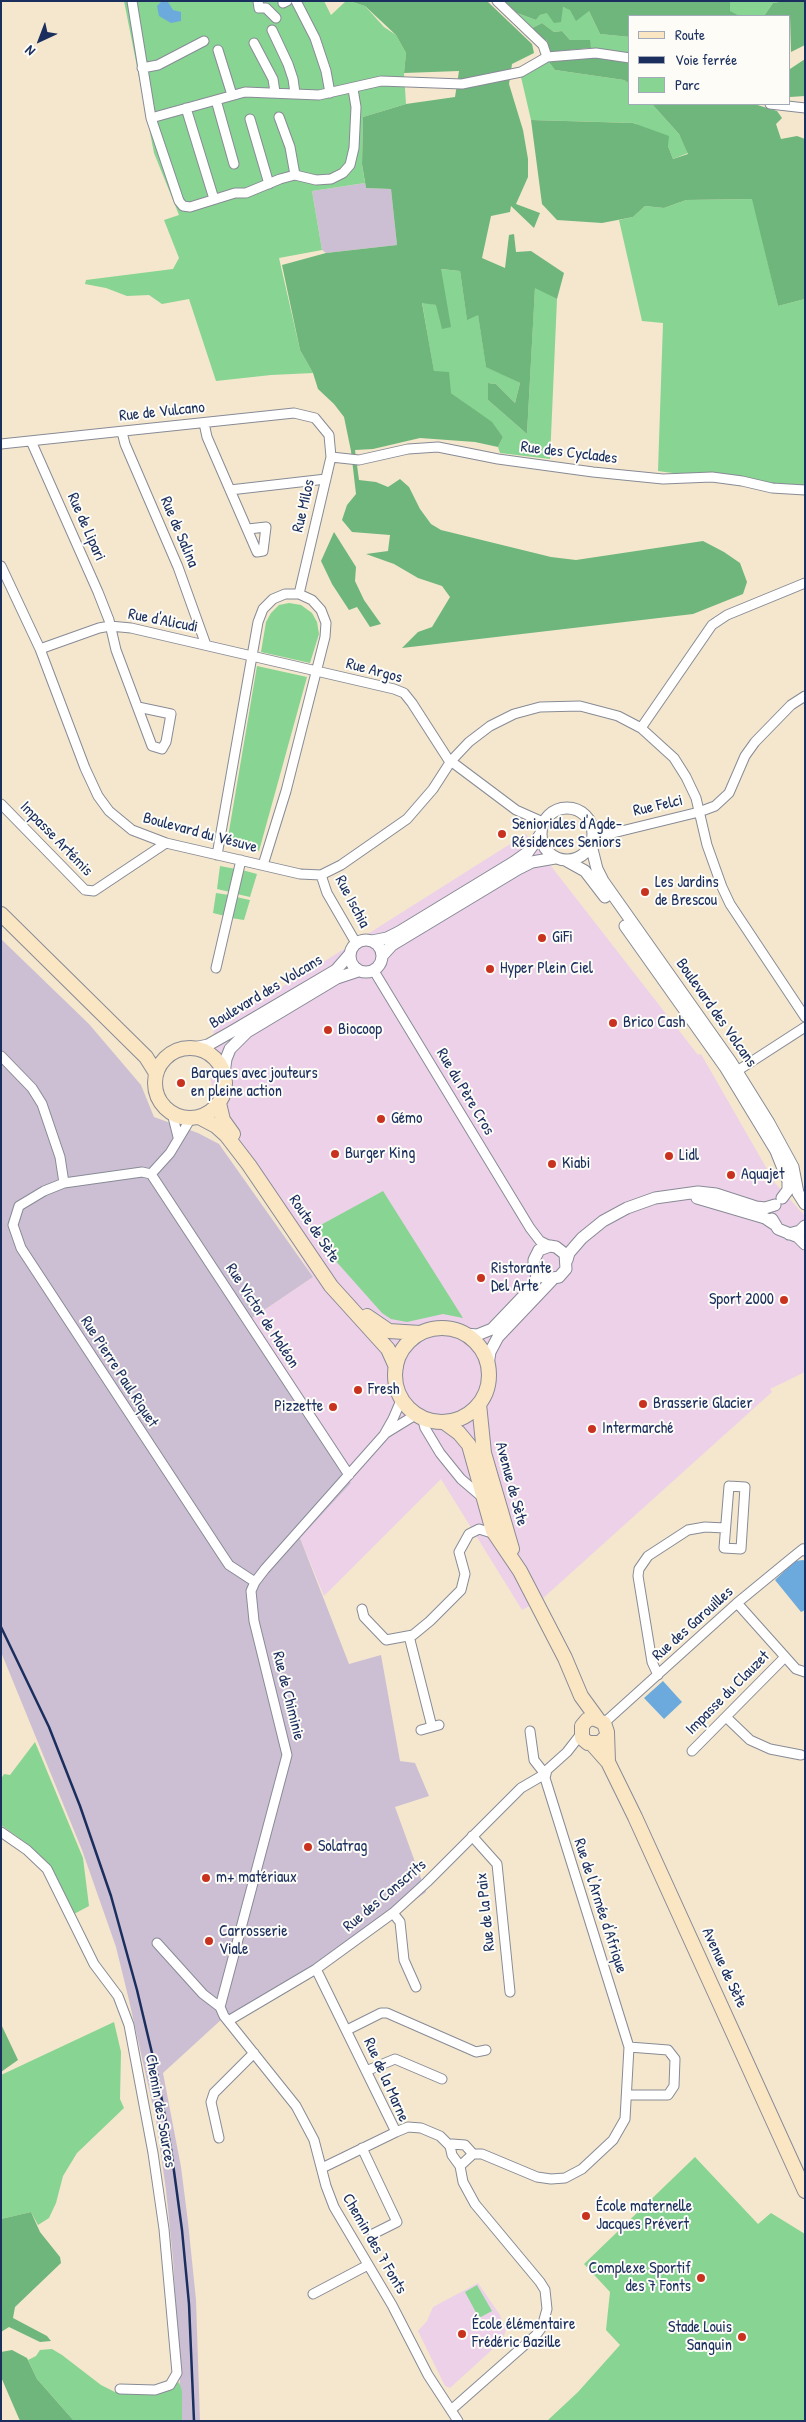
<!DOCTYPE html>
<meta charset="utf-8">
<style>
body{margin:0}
#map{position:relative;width:806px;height:2422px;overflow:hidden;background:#f4e7cd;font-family:"Patrick Hand",sans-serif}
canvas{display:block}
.frame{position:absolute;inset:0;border:2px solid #1b2f5e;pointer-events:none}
.legend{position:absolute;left:628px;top:15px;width:162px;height:90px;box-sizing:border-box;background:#fdfcf7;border:1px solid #a3aaba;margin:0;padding:6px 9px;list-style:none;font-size:15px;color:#1b2f5e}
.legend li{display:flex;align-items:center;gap:10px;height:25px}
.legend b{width:25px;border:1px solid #a3aaba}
.north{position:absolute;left:15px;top:15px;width:50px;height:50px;-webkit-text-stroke:4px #fdfcf7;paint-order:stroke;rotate:223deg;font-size:14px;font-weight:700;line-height:20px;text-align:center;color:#1b2f5e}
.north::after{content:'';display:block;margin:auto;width:18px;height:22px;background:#1b2f5e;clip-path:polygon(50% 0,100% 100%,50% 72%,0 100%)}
</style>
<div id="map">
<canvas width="806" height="2422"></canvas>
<div class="frame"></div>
<ul class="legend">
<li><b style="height:6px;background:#fbe6c4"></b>Route</li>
<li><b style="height:6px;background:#1b2f5e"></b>Voie ferrée</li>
<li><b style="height:14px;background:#88d492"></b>Parc</li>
</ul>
<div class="north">N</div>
</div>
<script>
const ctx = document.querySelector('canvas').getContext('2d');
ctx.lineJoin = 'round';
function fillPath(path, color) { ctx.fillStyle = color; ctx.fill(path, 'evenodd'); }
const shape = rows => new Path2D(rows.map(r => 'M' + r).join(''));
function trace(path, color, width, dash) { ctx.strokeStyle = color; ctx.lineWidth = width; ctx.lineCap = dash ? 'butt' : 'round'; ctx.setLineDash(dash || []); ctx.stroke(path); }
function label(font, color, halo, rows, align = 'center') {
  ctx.font = font + ' "Patrick Hand",sans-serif'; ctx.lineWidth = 4; ctx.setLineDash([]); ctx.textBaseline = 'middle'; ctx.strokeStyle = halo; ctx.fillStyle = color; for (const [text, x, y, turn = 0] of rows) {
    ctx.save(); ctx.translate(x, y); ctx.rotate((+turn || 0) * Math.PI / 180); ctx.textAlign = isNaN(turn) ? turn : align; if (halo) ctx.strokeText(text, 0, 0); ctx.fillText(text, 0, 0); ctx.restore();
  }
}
fillPath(shape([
 [526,834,698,1055,701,1054,775,1183,805,1216,805,1372,770,1389,772,1392,541,1600,522,1610,441,1479,324,1596,300,1538,245,1323,313,1277,217,1119,210,1076,214,1027,317,966],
 [478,2283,500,2315,506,2330,504,2336,495,2347,450,2388,445,2386,418,2331,427,2321,433,2307]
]), '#edd1e9');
fillPath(shape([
 [365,183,366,188,391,189,397,245,326,253,322,250,312,191],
 [1,939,89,1024,141,1085,154,1117,198,1133,219,1144,313,1277,245,1323,351,1483,300,1538,349,1664,381,1655,400,1761,415,1763,429,1796,395,1807,426,1892,315,1973,222,2019,163,2073,181,2167,188,2222,196,2300,200,2421,182,2421,173,2259,166,2190,156,2120,128,1996,116,1947,82,1850,1,1652]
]), '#ccbfd4');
fillPath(shape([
 [124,1,324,1,331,15,346,1,349,1,365,6,384,27,396,35,406,53,404,73,406,104,363,117,362,164,365,183,312,191,322,250,279,258,300,350,313,373,271,375,216,381,189,299,162,304,149,295,127,296,106,288,85,284,86,280,173,269,179,258,164,220,179,215,154,153],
 [730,1,785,1,773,3,764,16,740,16,729,11],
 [562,7,589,11,600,34,630,37,630,56,591,48,589,40,570,40,562,31,554,32,542,23,530,29,517,13,536,20,540,15],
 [548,61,555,70,624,80,630,84,630,104,652,104,679,134,688,153,673,159,668,146,634,123,531,120,521,77],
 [753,199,778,306,805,299,805,491,658,471,663,323,642,321,619,220,633,217,645,206,664,208,686,200],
 [440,269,460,271,467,319,478,314,486,366,520,383,515,403,496,384,489,383,488,400,527,434,535,287,557,299,550,459,500,453,498,447,503,437,492,423,451,393,434,372,422,302,436,305],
 [289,603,301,605,312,613,317,622,319,634,310,663,261,652,266,622,271,613,279,605],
 [257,666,307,677,259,851,227,843],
 [220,866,236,869,230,892,217,889],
 [242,870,257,874,250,897,237,894],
 [216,893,229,895,225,916,213,913],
 [236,897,250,900,244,920,231,918],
 [383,1191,463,1318,443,1314,407,1322,391,1319,382,1313,334,1259,317,1227],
 [35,1742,83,1858,89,1906,74,1914,56,1876,47,1863,26,1843,1,1825,1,1779,4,1774,10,1775],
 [114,2022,121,2052,120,2099,124,2108,77,2153,63,2176,56,2203,49,2218,38,2225,31,2212,1,2219,1,2075],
 [695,2157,758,2224,771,2213,805,2234,805,2421,547,2421,578,2392,620,2345,606,2330,610,2292,584,2264],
 [477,2285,492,2311,479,2318,465,2292],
 [52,2349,62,2355,101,2385,115,2392,130,2394,166,2391,179,2382,182,2391,182,2421,74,2421,37,2379,28,2360,36,2356,40,2350]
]), '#88d492');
fillPath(shape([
 [349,1,487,1,532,44,534,53,512,64,509,84,523,130,528,159,528,177,516,204,540,213,534,228,511,206,510,212,491,216,482,258,505,268,509,235,514,234,516,252,531,251,564,273,557,299,535,288,527,434,488,400,488,383,496,384,515,403,520,383,486,367,478,315,467,320,460,271,441,269,451,327,442,329,436,305,422,303,434,371,449,372,451,393,492,422,503,437,498,447,475,442,420,438,373,449,355,450,359,480,376,482,388,487,400,479,409,487,420,509,431,524,441,530,551,557,576,560,703,541,724,552,740,563,747,582,743,594,693,614,402,648,418,632,432,627,450,597,442,586,418,578,394,564,366,554,388,551,390,535,352,532,342,520,347,505,356,494,351,451,344,417,334,404,318,389,313,373,300,350,282,265,326,253,397,245,391,189,366,188,362,164,363,117,406,104,455,97,459,71,404,73,406,53,396,35,365,6],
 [504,1,730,1,730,11,740,16,630,16,630,37,600,34,589,11,576,21,570,10,563,7,561,22,554,23,547,13,540,15,536,20,517,13],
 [785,1,805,1,805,45,791,52,790,16,764,16,773,3],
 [542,23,554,32,562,31,570,40,590,40,591,48,549,52,547,41,530,29],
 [582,56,619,58,630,60,630,84,624,80,555,70,548,61],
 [805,59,805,96,790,97,790,69],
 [652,104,754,104,777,111,782,118,776,124,781,139,797,136,805,139,805,299,778,306,752,199,686,200,664,208,645,206,633,217,602,223,557,220,542,204,531,120,633,123,669,136,668,146,673,159,688,154,679,134],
 [334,532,356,567,355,581,364,600,381,624,370,627,357,607,349,610,332,584,321,561],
 [1,2024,18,2060,1,2072],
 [31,2212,40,2232,60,2257,61,2263,15,2307,13,2318,47,2336,51,2341,40,2342,9,2327,1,2332,1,2219],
 [12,2350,27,2358,37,2379,74,2421,20,2421,1,2377,1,2352]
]), '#6eb67c');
fillPath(shape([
 [162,1,168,2,173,10,181,12,181,21,171,23,159,16,157,6],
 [803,1560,805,1561,805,1610,801,1612,775,1580,795,1561],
 [663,1681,682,1702,664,1719,644,1698]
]), '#6caade');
const minor = shape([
 [132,1,151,118,179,201,183,206,190,207,235,193,246,193,280,179,295,175,290,147,279,117],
 [258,1,259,8,266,8,276,18],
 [296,1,315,38,326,71,330,93],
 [497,1,543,45,547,57],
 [283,3,287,1],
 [272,30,288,64,293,79,295,93],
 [254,43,273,79,275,92],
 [218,50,232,95],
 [142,68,158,65,204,41],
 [216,100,234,164],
 [770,104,805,108],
 [186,108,214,199],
 [151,118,245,92,319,95,381,81,462,84,521,72,547,57,596,53,630,58],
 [250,119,269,184],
 [295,175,316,180,331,179,343,173,350,165,354,148,356,107,353,89],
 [204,423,207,437,230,490,326,479],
 [122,432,125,444,178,567,206,645],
 [31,441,98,592,109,620,116,650,152,746,162,749,166,742,171,714,138,707],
 [1,444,294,413,315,418,329,435,331,457,299,594],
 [331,457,359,460,408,449,438,447,498,459,593,472,663,479,712,477,742,481,772,488,805,490],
 [230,490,257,552,263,551,266,527,248,529],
 [1,566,40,649,85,768,98,796,109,811,132,830,166,843,300,874,321,875,341,865,407,819,433,789,451,761,469,742,490,726,514,714,540,707,580,706,618,716,641,728,674,758,686,777,696,798,707,845,722,887,730,904,805,1017],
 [40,649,99,628,110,626,131,628,394,689,404,693,412,703,448,759,516,810,543,822],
 [641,728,712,625,727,615,805,583],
 [1,804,85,890,94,891,166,843],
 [594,834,609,834,699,812,715,806,729,793,745,756,755,742,791,705,805,696],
 [217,855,258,622,263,609,273,599,285,594,299,594,312,600,321,610,326,623,325,637,286,791,263,865],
 [321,875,327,893,356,943],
 [216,968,241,860],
 [374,971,530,1228,540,1241,550,1246],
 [1,1056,32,1088,42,1104,60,1157,64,1183],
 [737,1071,805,1027],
 [172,1113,178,1137],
 [151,1174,170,1153,191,1118],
 [422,1417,425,1428,440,1453,461,1479,482,1497],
 [386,1433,417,1414],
 [729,1486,745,1487,741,1549,724,1548,729,1486],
 [255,1582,229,1565,223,1556,21,1248,13,1225,19,1206,44,1191,64,1183,142,1172,151,1174,349,1475],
 [737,1603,796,1669,805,1672],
 [362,1609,364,1617,386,1640,413,1635,430,1621,461,1590,465,1574,459,1552,469,1534,479,1529,495,1534],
 [409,1636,432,1727],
 [658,1675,652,1662,638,1576,639,1569,648,1556,688,1530,705,1527,725,1528],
 [726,1717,750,1740,770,1749,801,1755],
 [604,1723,737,1603,793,1557,803,1549,805,1551],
 [421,1730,439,1725],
 [692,1751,785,1657],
 [1,1832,27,1850,47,1869,94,1964,118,1996,129,2025,153,2153,164,2229,177,2373,170,2385,155,2390,120,2389],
 [472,1836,497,1864,510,1992],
 [393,1913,400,1922,404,1960,416,1987],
 [157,1943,203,1994,220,2007,224,2016,296,2106,314,2140,326,2186,334,2207,392,2305,428,2375,458,2421],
 [316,1969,396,2132,322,2168],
 [220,2007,287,1755,254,1621,251,1591,255,1582,265,1569,384,1435,393,1419,402,1398],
 [228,2021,316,1969,393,1913,427,1882,521,1788,545,1774,534,1760,530,1731],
 [347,2030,381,2013,387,2013,476,2052,486,2050],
 [366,2071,395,2059,442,2079],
 [627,2095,668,2095,674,2086,675,2059,668,2050,629,2047],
 [396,2132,408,2127,421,2128,440,2136,450,2146],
 [219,2138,211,2102,214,2093,254,2053],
 [362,2148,397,2222,373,2234],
 [473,2154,482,2154,537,2177,551,2179,565,2178,582,2169,613,2140,625,2119,629,2047,545,1778,547,1770,567,1752,581,1734],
 [313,2294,368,2265],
 [451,2410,536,2335,542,2327,547,2309,545,2290,540,2282,475,2204,463,2182,460,2166,452,2155,450,2146,452,2144,465,2145,473,2154,460,2166]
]);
const tertiary = shape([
 '541 834a26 26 0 1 1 52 0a26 26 0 1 1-52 0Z',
 [591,845,597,869,603,881,731,1062,769,1123,793,1167,798,1193,805,1204],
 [567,861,585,871,605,897],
 [625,926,725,1067,776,1151,788,1181,788,1190,782,1198],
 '350 956a16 16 0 1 1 32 0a16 16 0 1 1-32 0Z',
 [372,941,387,938,399,932,514,862,528,852,540,835],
 [382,956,392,945,518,869,532,862,555,858],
 [194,1048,208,1045,231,1032,336,970,349,955],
 [224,1074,226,1059,230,1049,247,1032,337,978,358,971],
 [697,1198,765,1218,774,1224],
 [772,1219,778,1229,798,1237,805,1244],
 [789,1234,800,1231,805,1226],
 [567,1260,569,1253,582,1238,603,1221,627,1208,655,1198,698,1192,716,1194,756,1207,765,1208,775,1205],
 [466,1334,477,1335,492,1329,534,1285,537,1275,534,1265,534,1260,539,1250,550,1246,556,1247,565,1254,566,1269,559,1277,547,1279,538,1274,535,1269],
 [488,1365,490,1352,498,1337,553,1279]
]);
const secondary = shape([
 [1,914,146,1057,156,1073],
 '155 1083a35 35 0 1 1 70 0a35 35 0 1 1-70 0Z',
 [219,1103,223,1120,233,1134],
 [199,1117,216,1126,226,1135,249,1165,331,1286,388,1349,396,1367],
 [367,1316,389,1331,420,1333],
 '395 1375a47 47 0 1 1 94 0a47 47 0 1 1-94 0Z',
 [479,1404,484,1453,512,1549],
 [444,1422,459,1433,469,1445,493,1531,520,1571,565,1658,581,1696,597,1718],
 [606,1737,600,1743,588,1743,582,1738,582,1726,587,1720,593,1718,604,1723,607,1732,608,1762],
 [592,1744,608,1762,635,1817,805,2191]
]);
trace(minor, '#888b96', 11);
trace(tertiary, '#888b96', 13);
trace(secondary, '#888b96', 16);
trace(minor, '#fff', 9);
trace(tertiary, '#fff', 11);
trace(secondary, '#fbe6c4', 14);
trace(shape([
 [1,1627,49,1727,80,1806,111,1896,137,1990,157,2074,171,2149,182,2230,189,2304,194,2421]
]), '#1b2f5e', 2.5);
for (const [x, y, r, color] of [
 [502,834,5,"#c8321e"],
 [645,892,5,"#c8321e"],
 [542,938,5,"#c8321e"],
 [490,969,5,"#c8321e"],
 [613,1023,5,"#c8321e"],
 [328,1030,5,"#c8321e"],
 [181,1083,5,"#c8321e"],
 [381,1119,5,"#c8321e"],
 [335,1154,5,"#c8321e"],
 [669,1156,5,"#c8321e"],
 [552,1164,5,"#c8321e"],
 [731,1175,5,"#c8321e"],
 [481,1278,5,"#c8321e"],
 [784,1300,5,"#c8321e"],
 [358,1390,5,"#c8321e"],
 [643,1404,5,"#c8321e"],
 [333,1407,5,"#c8321e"],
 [592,1429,5,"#c8321e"],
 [308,1847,5,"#c8321e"],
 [206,1878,5,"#c8321e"],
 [209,1941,5,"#c8321e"],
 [586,2216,5,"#c8321e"],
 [701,2278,5,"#c8321e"],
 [462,2334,5,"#c8321e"],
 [742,2337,5,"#c8321e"]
]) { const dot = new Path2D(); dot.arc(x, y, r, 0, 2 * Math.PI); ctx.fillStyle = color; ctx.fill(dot); trace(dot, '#fdfcf7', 2); }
label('16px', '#1b2f5e', '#fdfcf7', [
 ["Rue de Vulcano",162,412,-6],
 ["Rue des Cyclades",569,453,7],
 ["Rue Milos",304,506,-77],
 ["Rue de Lipari",86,527,66],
 ["Rue de Salina",179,532,67],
 ["Rue d'Alicudi",163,621,11],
 ["Rue Argos",374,671,15],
 ["Rue Felci",658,806,-13],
 ["Boulevard du Vésuve",200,833,15],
 ["Impasse Artémis",56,839,46],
 ["Rue Ischia",352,902,62],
 ["Boulevard des Volcans",266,992,-31],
 ["Boulevard des Volcans",716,1013,55],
 ["Rue du Père Cros",465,1092,59],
 ["Route de Sète",314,1229,56],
 ["Rue Victor de Moléon",262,1316,57],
 ["Rue Pierre Paul Riquet",119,1372,57],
 ["Avenue de Sète",511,1484,75],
 ["Rue des Garouilles",693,1624,-42],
 ["Impasse du Clauzet",728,1693,-45],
 ["Rue de Chiminie",288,1696,76],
 ["Rue des Conscrits",385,1896,-40],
 ["Rue de l'Armée d'Afrique",600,1906,72],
 ["Rue de la Paix",486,1912,-96],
 ["Avenue de Sète",724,1968,65],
 ["Rue de la Marne",386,2080,66],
 ["Chemin des Sources",160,2111,80],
 ["Chemin des 7 Fonts",374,2244,60]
]);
label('16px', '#1b2f5e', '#fdfcf7', [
 ["Senioriales d'Agde-",512,825],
 ["Résidences Seniors",512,843],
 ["Les Jardins",655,883],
 ["de Brescou",655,901],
 ["GiFi",552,938],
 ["Hyper Plein Ciel",500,969],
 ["Brico Cash",623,1023],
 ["Biocoop",338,1030],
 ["Barques avec jouteurs",191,1074],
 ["en pleine action",191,1092],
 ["Gémo",391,1119],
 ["Burger King",345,1154],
 ["Lidl",679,1156],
 ["Kiabi",562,1164],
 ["Aquajet",741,1175],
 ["Ristorante",491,1269],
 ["Del Arte",491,1287],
 ["Sport 2000",774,1300,"right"],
 ["Fresh",368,1390],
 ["Brasserie Glacier",653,1404],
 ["Pizzette",323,1407,"right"],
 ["Intermarché",602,1429],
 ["Solatrag",318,1847],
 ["m+ matériaux",216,1878],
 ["Carrosserie",219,1932],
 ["Viale",219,1950],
 ["École maternelle",596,2207],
 ["Jacques Prévert",596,2225],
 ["Complexe Sportif",691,2269,"right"],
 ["des 7 Fonts",691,2287,"right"],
 ["École élémentaire",472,2325],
 ["Frédéric Bazille",472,2343],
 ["Stade Louis",732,2328,"right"],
 ["Sanguin",732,2346,"right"]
], 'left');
</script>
